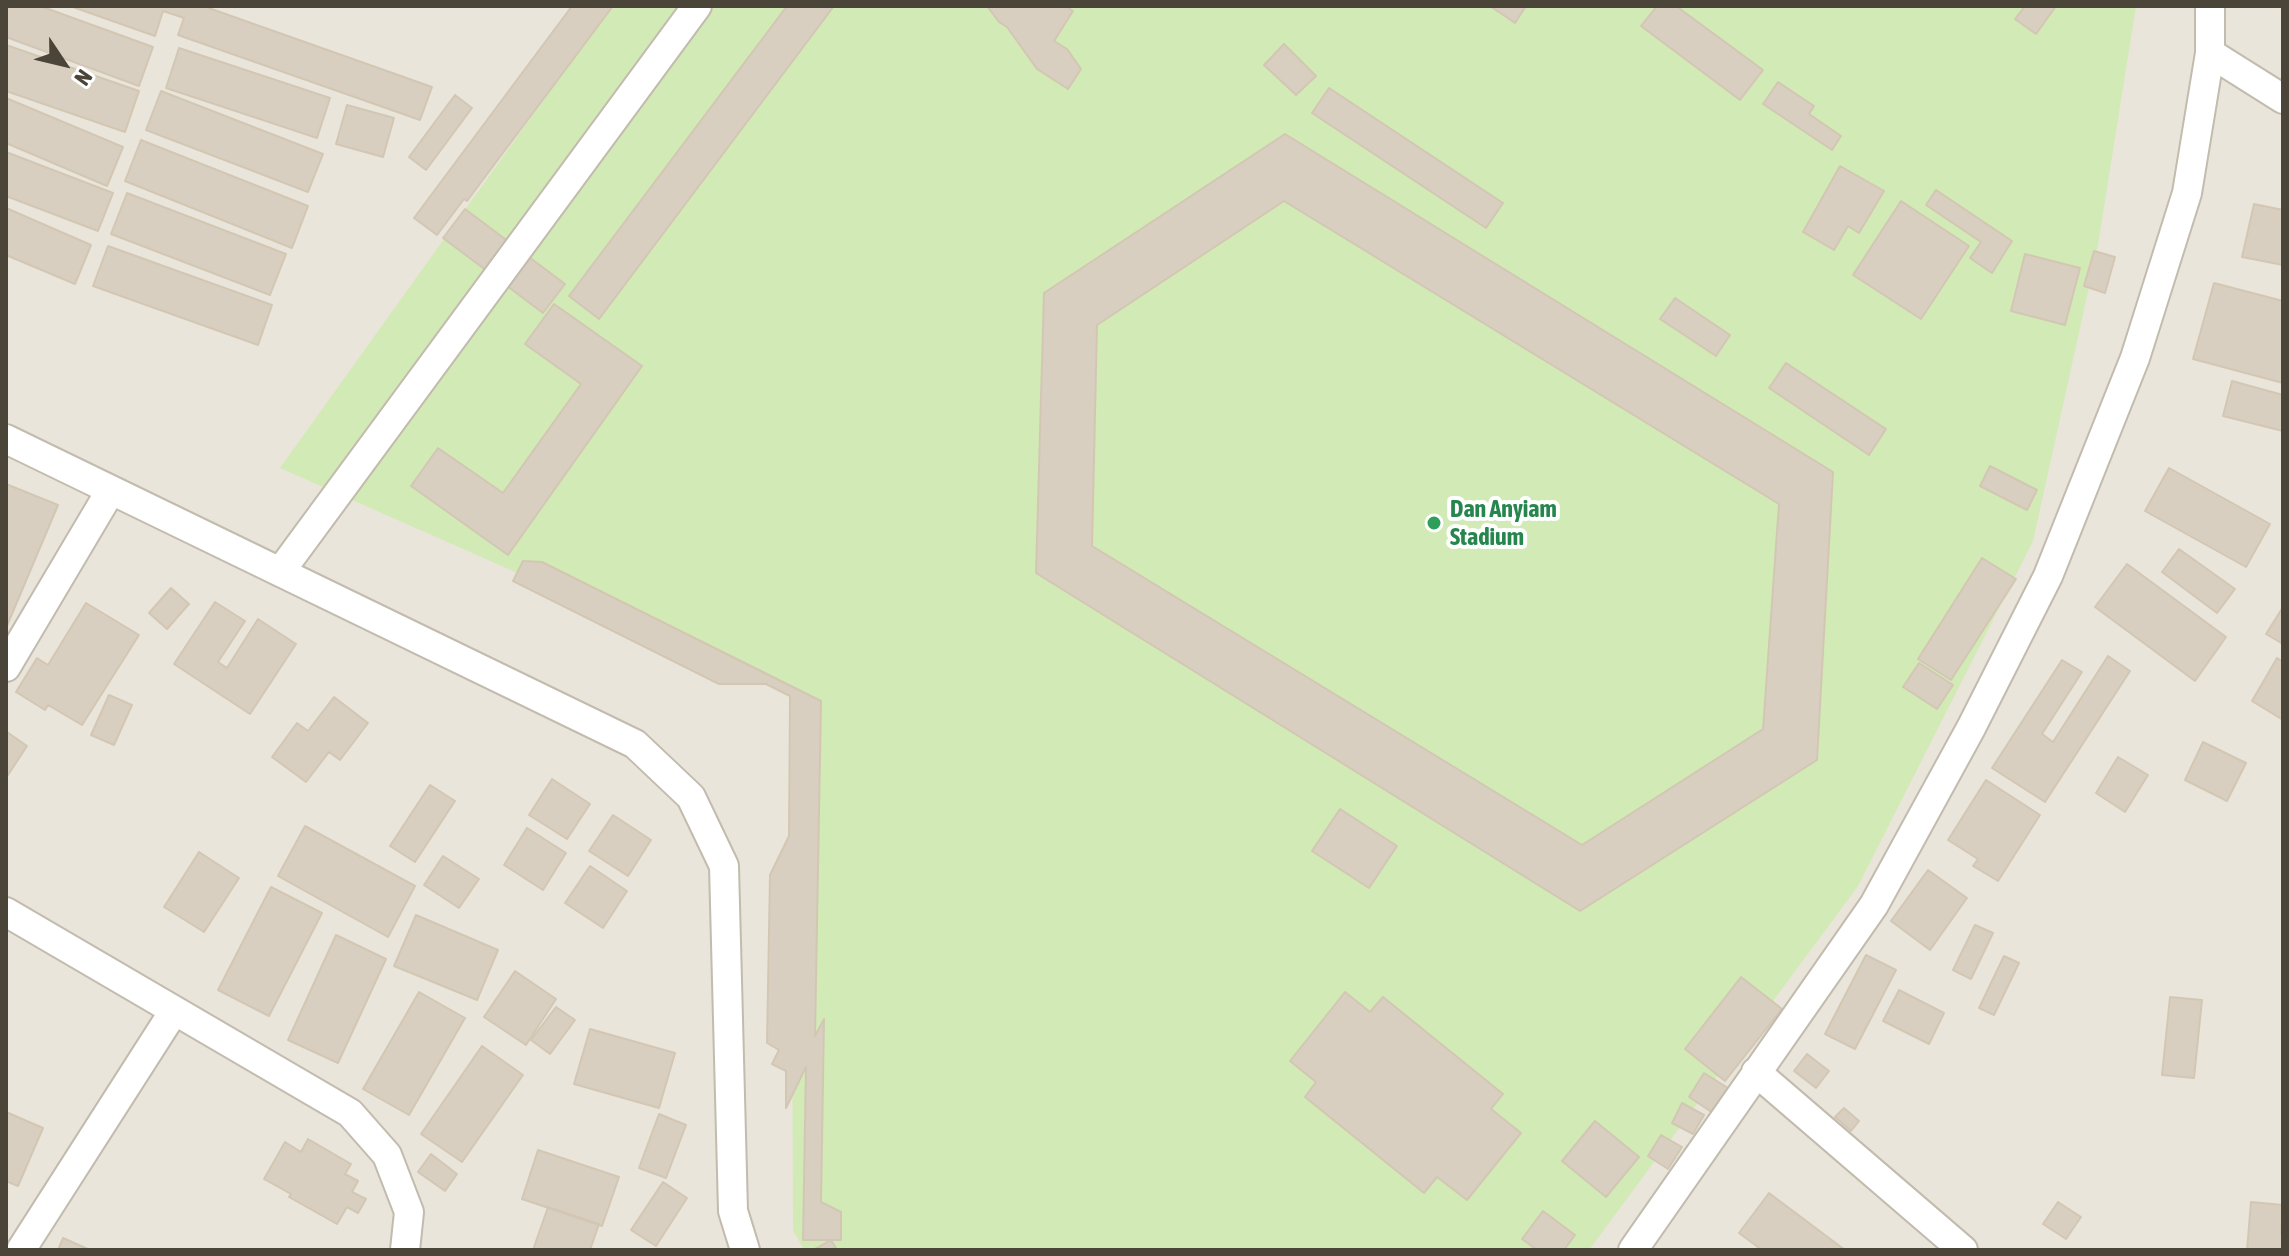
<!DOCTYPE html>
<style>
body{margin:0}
#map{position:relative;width:2289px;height:1256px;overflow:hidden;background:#f6f3ec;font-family:"Asap Condensed",sans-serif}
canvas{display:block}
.frame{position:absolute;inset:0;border:8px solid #4b4439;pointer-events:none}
.north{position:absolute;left:24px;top:24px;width:80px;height:80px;-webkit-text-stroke:6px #fff;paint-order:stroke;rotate:125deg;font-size:22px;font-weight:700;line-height:32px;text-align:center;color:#4b4439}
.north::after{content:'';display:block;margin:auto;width:28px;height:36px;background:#4b4439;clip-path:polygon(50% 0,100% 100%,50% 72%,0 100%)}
</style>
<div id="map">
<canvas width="2289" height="1256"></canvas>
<div class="frame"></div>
<div class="north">N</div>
</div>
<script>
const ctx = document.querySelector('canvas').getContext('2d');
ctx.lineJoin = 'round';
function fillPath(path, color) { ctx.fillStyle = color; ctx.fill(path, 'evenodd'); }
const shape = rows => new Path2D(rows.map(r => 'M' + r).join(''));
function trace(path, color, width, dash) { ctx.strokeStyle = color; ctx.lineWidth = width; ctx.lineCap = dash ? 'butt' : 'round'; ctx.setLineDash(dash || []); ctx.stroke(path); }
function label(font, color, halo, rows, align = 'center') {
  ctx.font = font + ' "Asap Condensed",sans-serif'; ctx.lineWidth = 8; ctx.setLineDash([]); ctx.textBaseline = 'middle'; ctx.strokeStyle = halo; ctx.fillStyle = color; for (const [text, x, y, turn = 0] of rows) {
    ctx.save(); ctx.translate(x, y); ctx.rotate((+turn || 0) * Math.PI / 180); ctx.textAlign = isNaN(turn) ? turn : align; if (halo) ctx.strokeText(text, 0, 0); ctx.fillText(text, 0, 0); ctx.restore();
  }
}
fillPath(shape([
 [6,6,2283,6,2283,1250,6,1250]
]), '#eae5da');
fillPath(shape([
 [611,6,2136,6,2097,251,2033,541,1858,886,1589,1250,804,1250,793,1230,791,694,280,468]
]), '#d2eab5');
const building = shape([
 [6,6,40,6,153,47,139,86,6,37,6,6],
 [70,6,203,6,432,87,420,120,178,35,184,18,163,11,155,36,70,6],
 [572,6,613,6,467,201,464,199,437,235,414,218,572,6],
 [787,6,834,6,599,319,569,296,787,6],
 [987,6,1065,6,1073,11,1054,41,1067,49,1081,69,1068,89,1037,69,1007,27,999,22,987,6],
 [1490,6,1526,6,1515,23,1490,6],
 [1657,6,1676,6,1763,70,1740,100,1641,26,1657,6],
 [2025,6,2056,6,2036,34,2015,19,2025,6],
 [1284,44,1316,76,1296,95,1264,65,1284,44],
 [6,45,139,91,125,132,6,91,6,45],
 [179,48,330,98,317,138,166,88,179,48],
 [1778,82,1814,106,1809,114,1841,136,1832,150,1763,104,1778,82],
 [1329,88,1503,203,1486,228,1312,113,1329,88],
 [161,91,323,154,308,192,146,130,161,91],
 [455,95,472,108,426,170,409,157,455,95],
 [6,98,123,147,107,186,6,143,6,98],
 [347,105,394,118,383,157,336,144,347,105],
 [1285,134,1833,472,1817,760,1580,911,1036,573,1044,293,1285,134],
 [1284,201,1779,504,1763,729,1582,845,1092,546,1097,325,1284,201],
 [141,140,308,206,292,248,125,181,141,140],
 [6,152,113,193,98,231,6,196,6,152],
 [1840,166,1884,191,1859,233,1848,226,1834,250,1803,232,1840,166],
 [1936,190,2012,241,1992,273,1970,258,1981,242,1926,205,1936,190],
 [127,193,286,254,270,295,111,234,127,193],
 [1901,201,1969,246,1921,319,1853,275,1901,201],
 [2254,204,2283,210,2283,265,2242,257,2254,204],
 [6,208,91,245,75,284,6,255,6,208],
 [465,209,565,284,543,313,443,238,465,209],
 [108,246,272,305,258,345,93,286,108,246],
 [2094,251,2115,257,2105,293,2084,286,2094,251],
 [2025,254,2080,268,2065,325,2011,311,2025,254],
 [2214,283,2283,301,2283,383,2193,359,2214,283],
 [1675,298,1730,335,1716,356,1660,319,1675,298],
 [554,304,642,366,508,555,411,486,438,448,503,493,581,384,525,344,554,304],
 [1786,363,1886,429,1869,455,1769,388,1786,363],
 [2232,381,2283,395,2283,431,2223,416,2232,381],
 [1990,466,2037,490,2027,510,1980,486,1990,466],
 [2169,468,2270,524,2246,567,2145,511,2169,468],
 [6,484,58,505,6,628,6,484],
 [2179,549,2235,589,2217,613,2162,572,2179,549],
 [1982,558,2016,579,1951,680,1918,659,1982,558],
 [523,561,542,562,821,701,815,1036,824,1019,821,1202,841,1212,841,1240,803,1240,806,1067,786,1108,786,1071,772,1064,779,1050,767,1043,770,875,789,836,790,696,766,684,719,684,513,581,523,561],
 [2127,564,2226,637,2195,681,2095,607,2127,564],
 [171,588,189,604,167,629,149,613,171,588],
 [215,602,245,621,218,662,227,668,258,619,296,644,250,714,174,664,215,602],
 [86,603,139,635,82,725,48,705,45,710,16,692,37,658,48,665,86,603],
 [2283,607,2283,644,2266,634,2283,607],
 [2108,656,2130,671,2045,802,1992,768,2062,660,2082,672,2042,734,2053,742,2108,656],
 [2277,658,2283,662,2283,720,2252,701,2277,658],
 [1919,663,1953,685,1937,709,1903,687,1919,663],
 [109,695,132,705,114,745,91,735,109,695],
 [334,697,368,723,340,760,329,752,306,782,272,757,297,723,308,731,334,697],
 [7,732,27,746,6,778,6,733,7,732],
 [2203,742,2246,763,2227,801,2185,780,2203,742],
 [2118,757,2148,775,2125,812,2096,793,2118,757],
 [552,779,590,804,567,839,529,815,552,779],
 [1986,780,2040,815,1998,881,1973,866,1978,859,1948,840,1986,780],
 [430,785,455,801,415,862,390,846,430,785],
 [1340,809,1397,846,1369,888,1312,851,1340,809],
 [613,815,651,840,628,876,589,851,613,815],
 [305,826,415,886,388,937,278,876,305,826],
 [527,828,566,853,543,890,504,865,527,828],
 [199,852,239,878,204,932,164,907,199,852],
 [443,856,479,879,459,908,424,885,443,856],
 [590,866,627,891,603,928,565,903,590,866],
 [1928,870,1967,898,1930,950,1891,921,1928,870],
 [271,887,322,913,269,1016,218,990,271,887],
 [416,915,498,950,477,1000,394,966,416,915],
 [1975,925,1993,933,1971,979,1953,970,1975,925],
 [336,935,386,959,338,1063,288,1040,336,935],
 [1866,955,1896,970,1855,1049,1825,1034,1866,955],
 [2004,956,2019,963,1994,1015,1979,1008,2004,956],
 [515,971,556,999,526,1045,484,1017,515,971],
 [1741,977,1782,1009,1725,1081,1685,1049,1741,977],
 [1899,990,1944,1013,1929,1044,1883,1021,1899,990],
 [419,992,465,1018,409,1115,363,1089,419,992],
 [1345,992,1370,1012,1383,997,1503,1094,1491,1109,1521,1133,1467,1200,1437,1177,1424,1193,1305,1097,1316,1082,1290,1061,1345,992],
 [2170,997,2202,1000,2194,1078,2162,1075,2170,997],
 [556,1007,575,1020,550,1054,531,1040,556,1007],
 [590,1029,675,1053,659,1108,574,1084,590,1029],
 [482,1046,523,1075,462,1162,421,1134,482,1046],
 [1807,1054,1829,1071,1816,1088,1794,1071,1807,1054],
 [1704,1073,1728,1088,1713,1113,1689,1097,1704,1073],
 [1682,1103,1704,1115,1693,1134,1672,1123,1682,1103],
 [1844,1108,1859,1121,1851,1131,1835,1117,1844,1108],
 [6,1112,43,1128,18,1186,6,1181,6,1112],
 [659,1114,686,1125,666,1178,639,1168,659,1114],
 [1595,1121,1639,1157,1606,1197,1562,1161,1595,1121],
 [1661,1135,1682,1147,1668,1169,1648,1156,1661,1135],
 [308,1139,351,1164,345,1174,358,1181,352,1192,366,1199,358,1213,347,1207,337,1224,289,1197,291,1194,264,1179,285,1142,301,1152,308,1139],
 [538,1150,619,1177,602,1226,522,1199,538,1150],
 [431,1154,457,1174,445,1191,418,1172,431,1154],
 [663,1182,687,1198,656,1246,631,1230,663,1182],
 [1769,1193,1845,1250,1762,1250,1739,1233,1769,1193],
 [2058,1202,2081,1217,2066,1239,2043,1224,2058,1202],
 [2251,1202,2283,1205,2281,1233,2283,1233,2283,1250,2247,1250,2251,1202],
 [548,1207,599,1224,590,1250,533,1250,548,1207],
 [1543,1211,1575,1235,1564,1250,1537,1250,1522,1239,1543,1211],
 [63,1238,90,1250,58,1250,63,1238],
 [831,1240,837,1250,813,1250,831,1240]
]);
fillPath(building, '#d8cfc1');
trace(building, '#d3c7b4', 2);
const street = shape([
 [2210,53,2283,99],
 [6,439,635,744,691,797,724,866,733,1211,745,1250],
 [280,572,697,6],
 [6,667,111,490],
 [6,912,350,1113,387,1155,409,1212,405,1250],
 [1756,1072,1963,1250],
 [21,1250,174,1011],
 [1633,1250,1874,905,1971,728,2048,576,2135,358,2187,193,2210,53,2210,6]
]);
trace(street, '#c2bbae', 32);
trace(street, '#fff', 28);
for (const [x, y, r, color] of [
 [1434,523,8,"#2e9e5b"]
]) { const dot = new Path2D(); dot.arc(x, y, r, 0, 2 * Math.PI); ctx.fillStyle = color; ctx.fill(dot); trace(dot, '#fff', 3); }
label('bold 24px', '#27864d', '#fff', [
 ["Dan Anyiam",1450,509],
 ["Stadium",1450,537]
], 'left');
</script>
